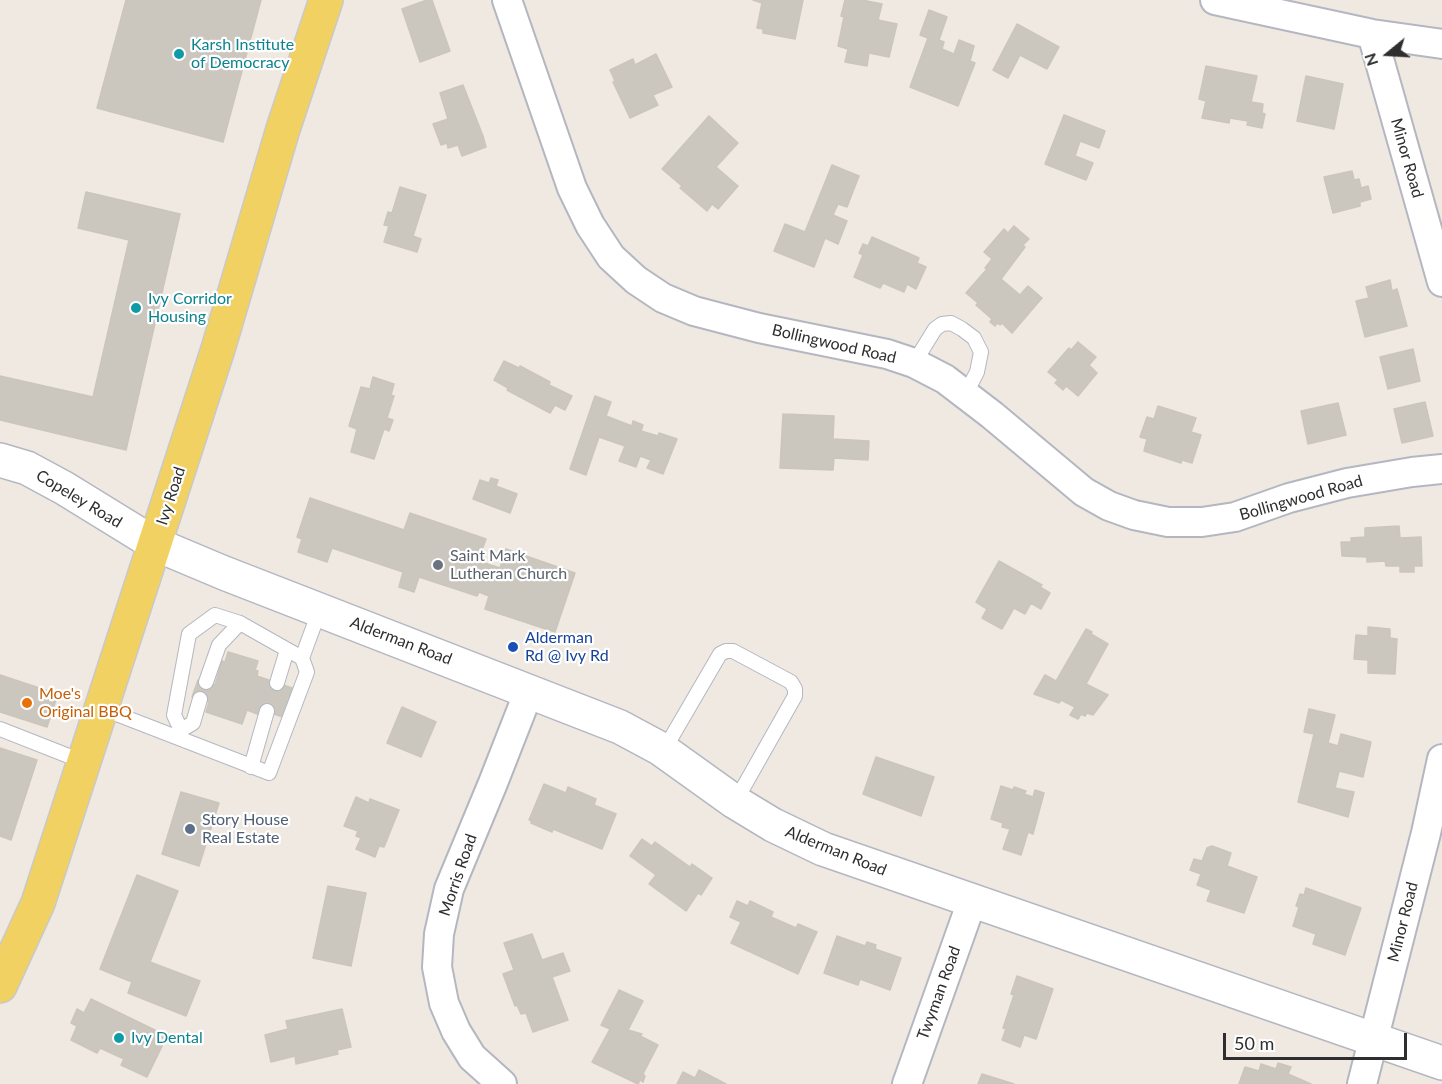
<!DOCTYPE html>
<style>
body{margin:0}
#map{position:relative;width:1442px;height:1084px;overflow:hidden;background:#efe9e1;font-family:Lato,sans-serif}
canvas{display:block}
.north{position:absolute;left:1358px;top:24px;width:60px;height:60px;-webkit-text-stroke:4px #fff;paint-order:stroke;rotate:252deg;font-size:16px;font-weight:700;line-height:24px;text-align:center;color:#2e2e2e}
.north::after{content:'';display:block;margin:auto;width:21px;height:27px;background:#2e2e2e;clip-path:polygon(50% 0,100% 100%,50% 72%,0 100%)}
.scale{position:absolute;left:1223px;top:1033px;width:184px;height:27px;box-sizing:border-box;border:3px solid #2e2e2e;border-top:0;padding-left:8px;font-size:18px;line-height:21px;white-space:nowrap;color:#2e2e2e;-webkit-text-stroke:4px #fff;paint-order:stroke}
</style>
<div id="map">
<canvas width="1442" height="1084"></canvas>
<div class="north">N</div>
<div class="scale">50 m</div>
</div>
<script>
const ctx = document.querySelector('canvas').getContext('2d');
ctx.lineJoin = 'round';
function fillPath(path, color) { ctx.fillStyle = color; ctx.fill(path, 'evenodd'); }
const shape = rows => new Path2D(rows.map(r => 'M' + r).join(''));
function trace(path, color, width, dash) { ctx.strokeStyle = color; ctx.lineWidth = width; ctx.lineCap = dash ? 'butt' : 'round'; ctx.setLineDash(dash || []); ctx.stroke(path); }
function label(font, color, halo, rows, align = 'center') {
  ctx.font = font + ' Lato,sans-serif'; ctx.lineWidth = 4.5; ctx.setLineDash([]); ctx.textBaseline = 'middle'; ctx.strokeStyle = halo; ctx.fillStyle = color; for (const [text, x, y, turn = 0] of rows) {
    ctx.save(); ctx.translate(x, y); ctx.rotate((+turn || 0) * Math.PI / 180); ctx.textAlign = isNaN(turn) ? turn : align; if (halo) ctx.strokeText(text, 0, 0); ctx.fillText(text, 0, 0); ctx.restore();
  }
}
const building = shape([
 [126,0,261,0,223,142,97,108,126,0],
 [427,0,432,0,450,51,420,62,402,9,427,0],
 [753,0,803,0,795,39,763,33,763,29,757,28,762,3,753,0],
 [845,0,862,0,882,4,878,20,897,24,889,57,869,53,867,66,845,62,848,49,838,46,844,17,841,16,845,0],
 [929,10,947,17,939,40,944,42,942,49,954,54,959,40,974,46,970,61,975,63,958,106,910,87,928,38,920,35,929,10],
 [1017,24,1059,47,1047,69,1020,55,1008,78,993,70,1017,24],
 [656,54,672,87,653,95,658,105,630,118,613,82,615,81,610,70,633,59,635,65,656,54],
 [1206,66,1257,76,1251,102,1263,104,1262,113,1265,114,1262,128,1247,125,1248,121,1230,118,1229,123,1202,118,1206,101,1199,99,1206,66],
 [1306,76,1343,84,1334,129,1297,121,1306,76],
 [463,85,483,136,486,147,462,156,458,145,448,148,447,143,441,145,433,124,448,119,440,93,463,85],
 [1064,115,1105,131,1099,148,1080,141,1075,156,1093,163,1086,180,1045,164,1064,115],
 [709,116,738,143,716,167,738,186,718,209,712,204,707,211,680,188,682,186,662,169,709,116],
 [832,165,859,176,847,207,838,204,833,215,847,221,838,244,825,238,814,267,774,251,785,224,805,232,832,165],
 [1352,171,1354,180,1359,179,1361,188,1368,186,1371,199,1360,202,1360,206,1333,213,1324,177,1352,171],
 [400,187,426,195,413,236,421,239,417,252,384,242,389,226,384,225,388,212,392,213,400,187],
 [86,192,180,214,126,450,0,420,0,376,93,397,129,240,78,228,86,192],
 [1014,226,1029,239,1023,245,1025,247,1001,279,1020,295,1028,286,1042,298,1012,333,1002,323,1000,325,997,323,995,326,990,322,992,319,976,305,978,303,966,293,987,269,985,268,992,259,984,252,1004,229,1008,233,1014,226],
 [872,237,919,258,917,263,926,267,916,289,907,284,904,292,883,283,880,288,854,277,863,255,859,253,863,244,868,246,872,237],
 [1390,280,1392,291,1397,289,1407,326,1365,337,1356,301,1369,298,1366,287,1390,280],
 [1078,342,1096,357,1089,365,1097,373,1078,396,1066,386,1063,390,1055,383,1058,380,1048,372,1069,348,1071,350,1078,342],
 [1413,349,1420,381,1388,389,1380,357,1413,349],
 [504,361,519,368,520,366,550,382,549,385,572,396,565,410,555,405,550,413,507,390,508,388,494,380,504,361],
 [373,377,394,384,391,395,394,396,387,418,393,420,389,431,384,429,374,459,351,452,357,429,349,426,361,387,370,389,373,377],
 [595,396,611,402,606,416,632,426,633,421,643,425,641,431,658,436,659,433,677,439,663,474,647,468,651,460,640,456,636,467,619,461,625,446,599,437,586,475,570,469,595,396],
 [1425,402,1433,436,1402,443,1394,409,1425,402],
 [1338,403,1346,435,1308,444,1301,411,1338,403],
 [1158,406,1196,418,1191,432,1201,435,1192,463,1182,460,1181,463,1144,451,1147,439,1140,437,1147,417,1154,419,1158,406],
 [783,414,834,416,833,439,869,441,868,460,834,458,833,470,780,468,783,414],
 [491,478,498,480,496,486,517,494,510,513,473,499,480,480,489,483,491,478],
 [310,498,404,530,410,513,486,539,478,561,500,568,506,549,575,573,555,632,485,609,489,596,479,592,477,596,419,577,414,592,399,587,403,572,332,548,327,562,298,552,302,539,297,537,310,498],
 [1399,526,1400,538,1421,537,1422,566,1414,566,1414,572,1400,572,1400,566,1386,566,1385,561,1367,562,1367,557,1342,556,1341,542,1351,542,1351,538,1365,537,1365,528,1399,526],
 [999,561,1042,585,1040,587,1050,593,1041,609,1031,603,1025,614,1014,608,1002,629,982,618,987,609,976,602,999,561],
 [1368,627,1390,629,1390,638,1397,639,1395,674,1368,673,1368,660,1354,659,1356,635,1368,636,1368,627],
 [1086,629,1092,632,1091,634,1108,644,1086,684,1108,695,1093,715,1087,713,1085,716,1081,714,1078,719,1070,715,1075,707,1061,700,1059,703,1034,694,1045,675,1056,681,1086,629],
 [228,652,258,661,255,670,258,671,257,676,295,689,286,718,262,710,260,715,247,710,242,724,206,712,209,702,192,697,198,680,215,685,222,661,225,662,228,652],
 [0,675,58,694,47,727,0,712,0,675],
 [402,707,436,722,421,757,387,743,402,707],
 [1309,709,1335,715,1328,743,1338,746,1341,734,1371,742,1363,777,1339,771,1335,788,1354,792,1348,817,1298,802,1314,734,1304,732,1309,709],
 [0,748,37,760,11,840,0,836,0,748],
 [876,757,934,777,921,816,863,794,876,757],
 [544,784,566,793,568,787,596,799,594,805,616,814,602,849,553,829,552,832,531,823,531,820,529,820,544,784],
 [1001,786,1013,790,1014,787,1026,791,1024,794,1033,797,1035,790,1044,793,1033,834,1028,832,1021,855,1003,849,1010,829,1002,827,1003,823,991,819,1001,786],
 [181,792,219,803,199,866,162,854,181,792],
 [356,797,369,803,370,799,399,810,384,847,379,846,375,857,356,849,361,838,356,836,358,831,344,826,356,797],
 [642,839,652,846,655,842,690,867,692,864,712,878,701,895,698,893,686,911,649,884,656,875,630,856,642,839],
 [1212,846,1231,853,1227,866,1257,877,1244,913,1207,901,1211,890,1197,885,1201,874,1190,870,1194,859,1202,861,1207,848,1212,846],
 [137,875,178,891,150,962,200,981,186,1016,128,993,132,982,100,969,137,875],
 [328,886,366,893,351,966,313,958,328,886],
 [1306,888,1361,908,1345,955,1313,944,1316,934,1293,926,1299,907,1296,906,1300,894,1304,895,1306,888],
 [737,901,748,906,750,901,773,912,771,917,796,928,798,924,817,932,798,974,731,943,741,922,730,917,737,901],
 [532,934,542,960,563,953,570,971,552,977,568,1020,533,1032,526,1013,521,1014,517,1005,515,1006,503,974,514,970,504,943,532,934],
 [837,936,865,946,867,942,876,945,875,949,901,958,890,990,860,979,858,985,824,973,837,936],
 [1017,976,1053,989,1036,1039,1024,1035,1020,1047,1002,1040,1006,1029,1003,1028,1014,995,1011,994,1017,976],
 [619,990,643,1001,628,1030,642,1034,640,1036,658,1045,643,1074,645,1076,643,1082,640,1080,638,1084,592,1062,610,1029,601,1025,619,990],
 [91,999,167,1036,147,1077,121,1065,124,1059,100,1048,97,1053,71,1040,77,1026,71,1023,77,1009,84,1013,91,999],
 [342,1009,351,1047,337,1050,338,1054,296,1064,295,1056,271,1062,265,1035,288,1029,286,1021,342,1009],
 [1278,1063,1291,1067,1288,1074,1311,1084,1239,1084,1245,1067,1259,1071,1261,1064,1276,1069,1278,1063],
 [699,1070,726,1084,677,1084,683,1072,695,1078,699,1070],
 [982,1074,1014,1084,978,1084,982,1074]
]);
fillPath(building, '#cbc7bf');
trace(building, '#cbc5ba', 1.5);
const service = shape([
 [914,363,935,329,942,324,951,323,962,329,974,338,981,352,977,372,965,395],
 [302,658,320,609],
 [277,683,287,650],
 [101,708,269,773,307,672,302,658,240,623,219,645,206,682],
 [0,729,84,762],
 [181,730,174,715,189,634,215,615,240,623],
 [178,736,181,730,193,723,200,699],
 [664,750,720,654,726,651,733,651,791,682,795,689,795,696,735,802],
 [251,767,267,711]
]);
const minor = shape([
 [507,0,572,188,590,225,611,257,636,280,663,298,694,311,759,328,887,354,914,363,945,379,992,415,1084,492,1109,506,1134,515,1168,522,1202,522,1235,517,1289,498,1347,483,1412,472,1442,469],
 [1215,0,1372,34,1442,44],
 [1372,34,1442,282],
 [502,1084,472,1057,456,1031,444,1003,437,967,439,934,449,889,493,783,529,691],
 [907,1084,972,901],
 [1362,1084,1426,833,1442,759]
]);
const tertiary = shape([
 [0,460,27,468,64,488,155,544]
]);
const secondary = shape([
 [155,544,224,573,620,727,661,749,735,802,773,825,823,849,1442,1063]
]);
const primary = shape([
 [0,986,38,903,218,349,283,129,326,0]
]);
trace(service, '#b4b7c1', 16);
trace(minor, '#b4b7c1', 32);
trace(tertiary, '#b4b7c1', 36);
trace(secondary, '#b4b7c1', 36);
trace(primary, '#c9c9c9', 36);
trace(service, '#fff', 14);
trace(minor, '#fff', 28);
trace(tertiary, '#fff', 33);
trace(secondary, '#fff', 33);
trace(primary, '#f2d163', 33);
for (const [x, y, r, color] of [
 [179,54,6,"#0f9aa8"],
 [136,308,6,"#0f9aa8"],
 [438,565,6,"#6b7280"],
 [513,647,6,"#1a4fb4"],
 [27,703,6,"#e8710a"],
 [190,829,6,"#5c6f8a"],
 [119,1038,6,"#0f9aa8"]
]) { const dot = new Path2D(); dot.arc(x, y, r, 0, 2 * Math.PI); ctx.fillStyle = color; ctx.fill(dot); trace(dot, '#fff', 2); }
label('16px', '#0d838f', '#fff', [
 ["Karsh Institute",191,45],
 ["of Democracy",191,63],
 ["Ivy Corridor",148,299],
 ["Housing",148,317],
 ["Ivy Dental",131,1038]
], 'left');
label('16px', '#2e2e2e', '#fff', [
 ["Minor Road",1407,158,74],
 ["Bollingwood Road",834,344,13],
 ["Ivy Road",171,496,-72],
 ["Bollingwood Road",1301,498,-16],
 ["Copeley Road",79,499,31],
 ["Alderman Road",401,641,21],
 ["Alderman Road",836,851,22],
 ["Morris Road",458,875,-71],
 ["Minor Road",1403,922,-76],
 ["Twyman Road",939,993,-70]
]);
label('16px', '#5b616d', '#fff', [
 ["Saint Mark",450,556],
 ["Lutheran Church",450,574]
], 'left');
label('16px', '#164399', '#fff', [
 ["Alderman",525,638],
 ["Rd @ Ivy Rd",525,656]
], 'left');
label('16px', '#c56008', '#fff', [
 ["Moe's",39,694],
 ["Original BBQ",39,712]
], 'left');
label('16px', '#4e5e75', '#fff', [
 ["Story House",202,820],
 ["Real Estate",202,838]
], 'left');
</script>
